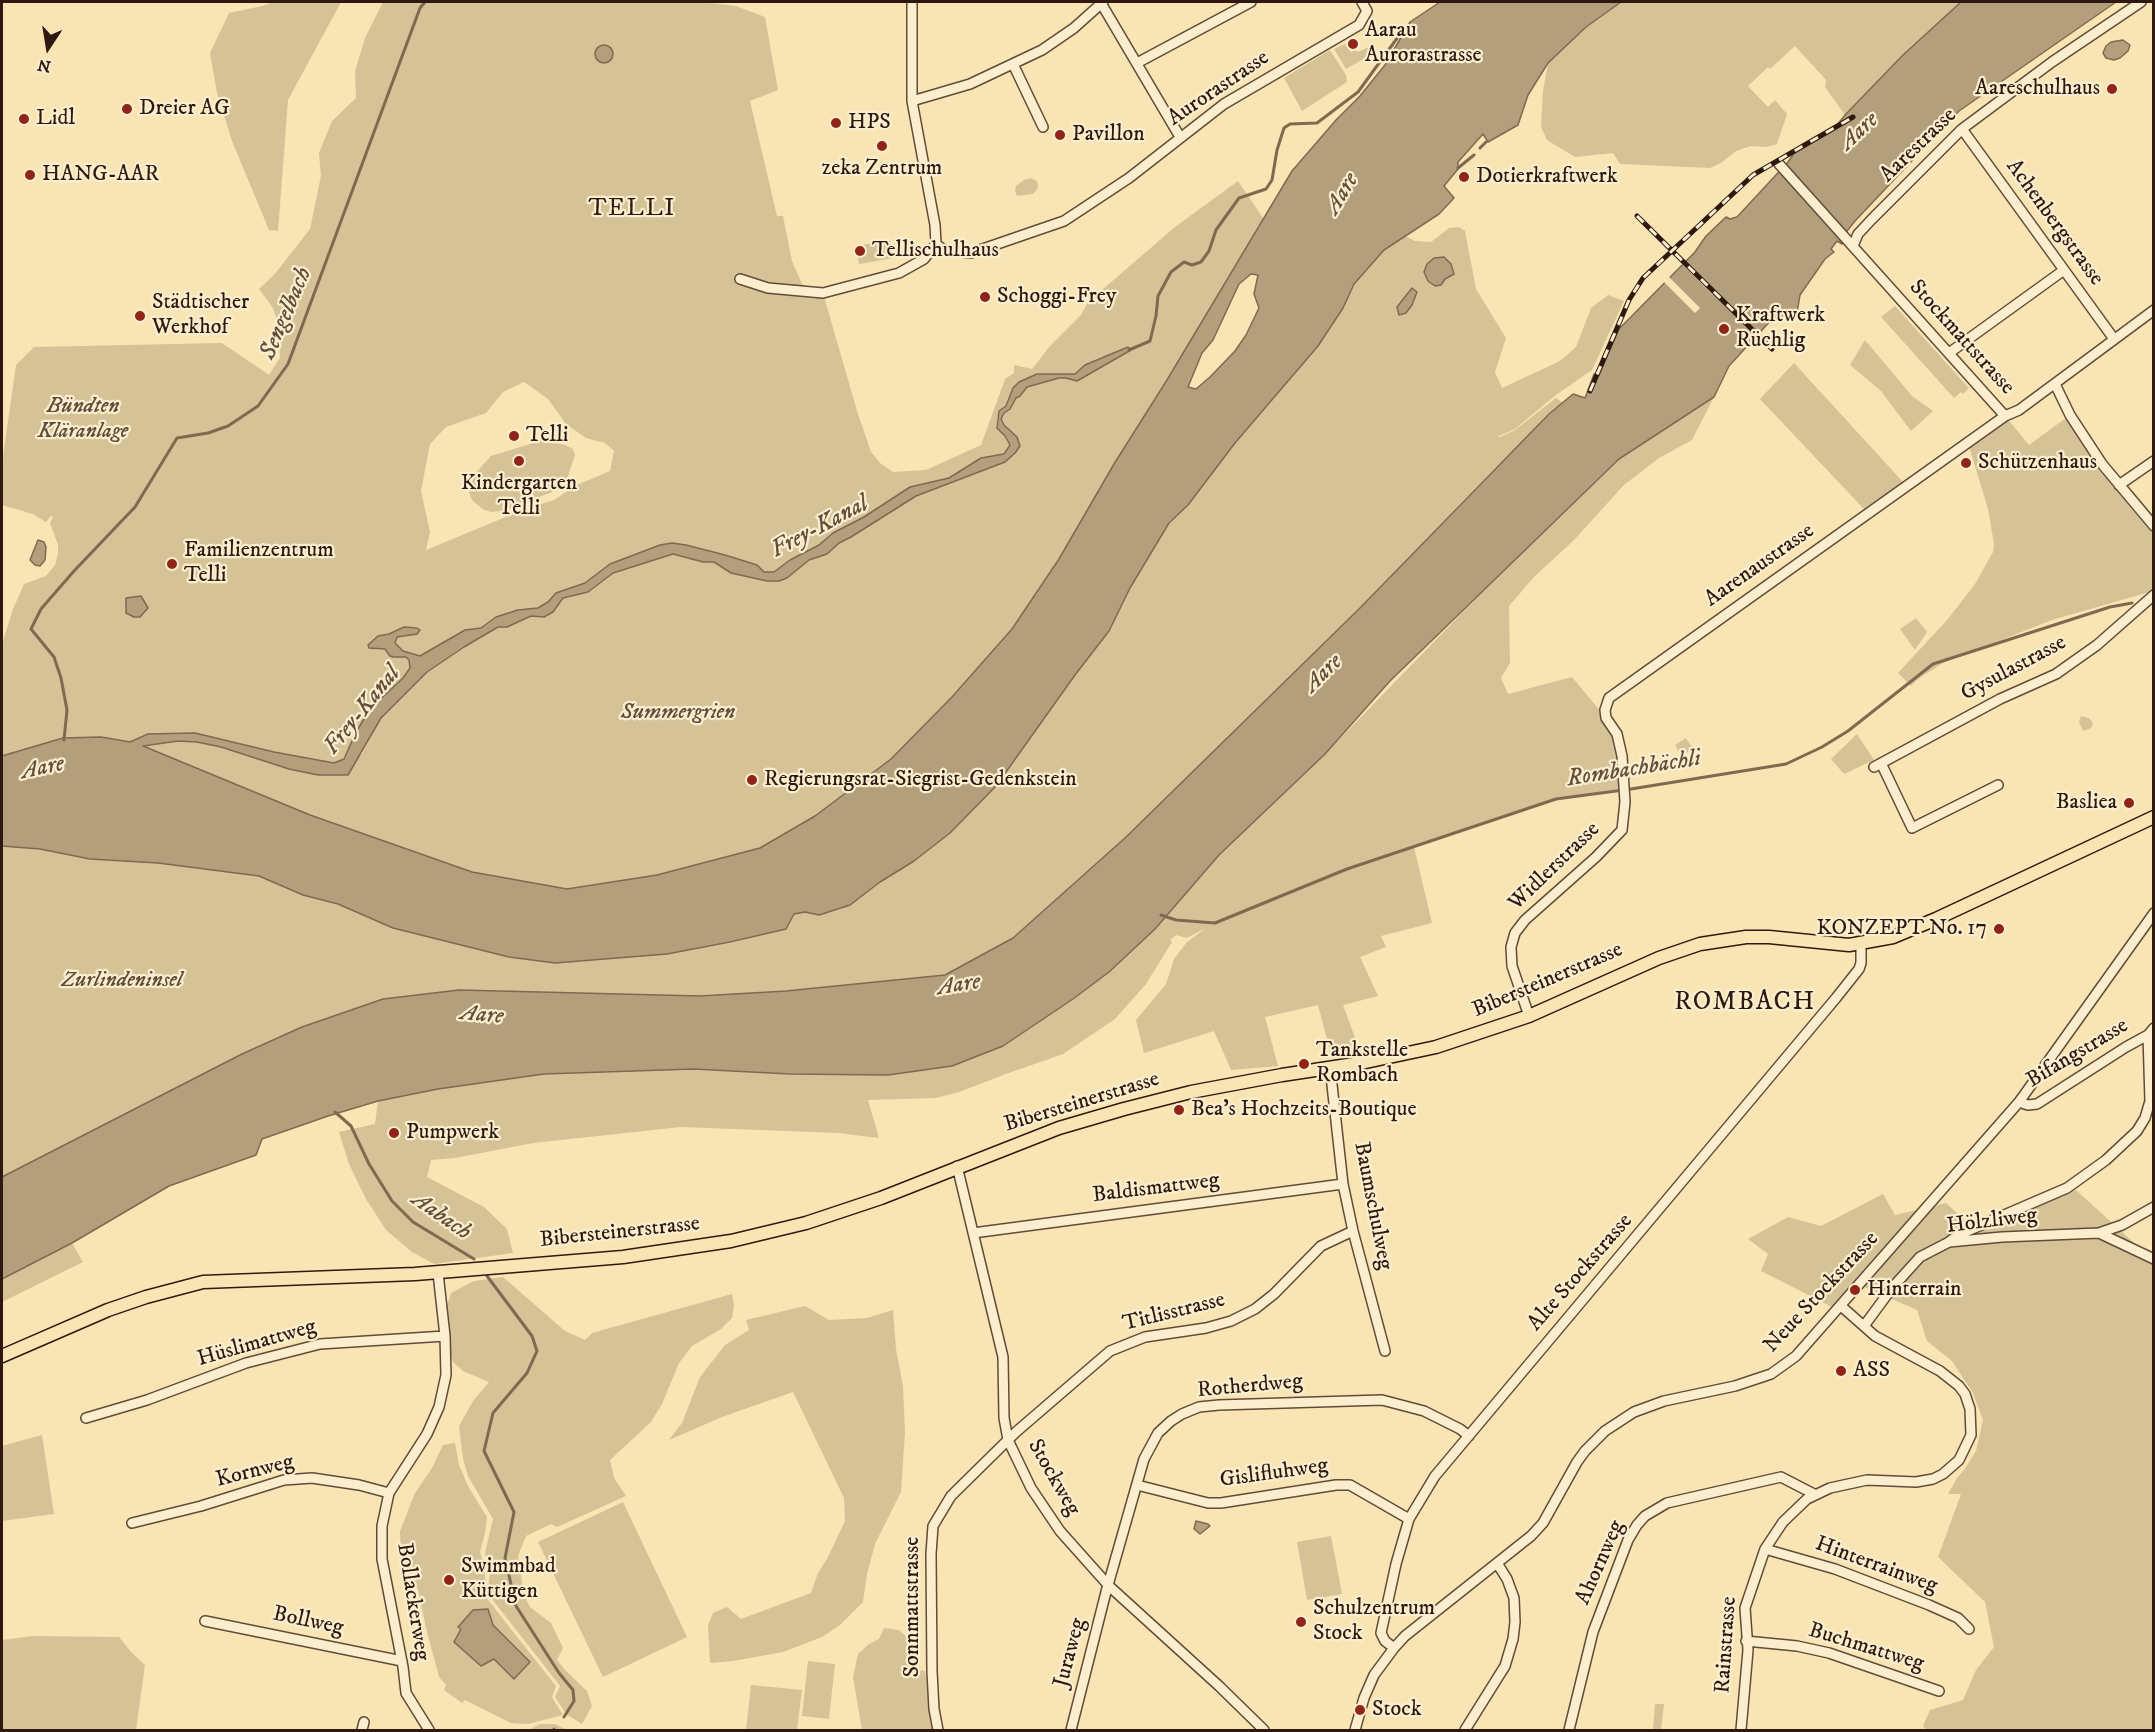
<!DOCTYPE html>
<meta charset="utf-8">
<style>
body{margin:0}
#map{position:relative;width:2155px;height:1732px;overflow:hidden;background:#f8e5b3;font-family:"IM FELL DW Pica",serif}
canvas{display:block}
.frame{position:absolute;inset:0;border:3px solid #2f1810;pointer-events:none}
.north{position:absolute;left:18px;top:18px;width:60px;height:60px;-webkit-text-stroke:4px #faeece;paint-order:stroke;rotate:192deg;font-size:16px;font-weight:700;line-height:24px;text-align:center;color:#2f1810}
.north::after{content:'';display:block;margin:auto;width:21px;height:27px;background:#2f1810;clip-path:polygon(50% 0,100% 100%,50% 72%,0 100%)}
</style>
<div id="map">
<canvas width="2155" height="1732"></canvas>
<div class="frame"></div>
<div class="north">N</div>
</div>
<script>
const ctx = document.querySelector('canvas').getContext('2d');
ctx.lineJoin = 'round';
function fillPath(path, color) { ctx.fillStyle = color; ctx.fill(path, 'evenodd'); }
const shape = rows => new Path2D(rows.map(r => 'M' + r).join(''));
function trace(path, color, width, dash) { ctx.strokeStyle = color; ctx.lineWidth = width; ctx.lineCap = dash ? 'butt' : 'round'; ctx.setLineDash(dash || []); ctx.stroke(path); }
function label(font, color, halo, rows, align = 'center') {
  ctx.font = font + ' "IM FELL DW Pica",serif'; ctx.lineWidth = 4.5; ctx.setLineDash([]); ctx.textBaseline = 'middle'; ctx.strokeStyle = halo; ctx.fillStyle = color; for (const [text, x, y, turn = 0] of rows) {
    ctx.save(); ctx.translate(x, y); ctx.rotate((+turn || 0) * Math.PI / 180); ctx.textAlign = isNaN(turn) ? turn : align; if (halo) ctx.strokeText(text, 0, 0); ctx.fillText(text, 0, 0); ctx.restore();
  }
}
fillPath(shape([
 [271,2,341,2,288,100,278,231,269,230,232,141,217,93,210,53,229,13,267,5],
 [383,2,701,2,736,6,765,17,778,90,750,101,777,216,783,216,792,261,802,284,823,293,857,411,871,452,880,463,893,472,926,470,981,445,1005,379,1014,373,1014,365,1032,369,1050,346,1081,315,1088,302,1175,227,1238,181,1263,218,1167,380,1114,464,1059,559,1012,629,952,697,891,759,815,816,760,848,657,875,567,889,472,872,310,815,141,745,178,741,197,742,221,747,289,769,318,775,362,754,381,718,427,672,464,647,498,627,507,627,531,616,544,617,553,612,563,598,588,592,613,573,673,554,703,562,714,562,731,573,767,581,779,581,793,573,809,560,827,554,839,543,851,537,916,496,1005,462,1017,437,1004,425,1001,419,1004,413,1010,409,1016,398,1013,389,1006,406,999,411,997,419,997,428,1005,436,1010,445,1004,454,981,458,949,478,910,487,864,517,833,533,819,545,790,560,774,572,764,572,757,565,725,555,660,545,610,564,585,583,556,593,548,602,538,608,518,610,496,617,481,628,474,628,420,656,403,651,395,643,397,637,417,634,396,630,389,634,378,636,368,645,369,647,385,649,396,656,406,657,409,660,410,667,403,678,370,709,356,732,344,759,334,763,274,752,195,733,148,734,130,742,101,737,63,738,2,756,2,644,13,609,24,584,46,576,55,565,58,554,58,545,50,523,53,517,51,516,46,522,33,514,2,505,2,464,16,365,34,347,222,343,269,375,280,358,279,325,273,308,259,289,274,275,310,229,321,176,319,153,332,121,356,98,355,71,365,38],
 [524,382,548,399,566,424,586,438,605,443,614,451,610,471,577,485,554,500,525,509,426,550,430,532,421,491,430,444,446,427,486,413,503,392],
 [1621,2,1961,2,1903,55,1845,115,1825,87,1826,80,1795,46,1770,69,1768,67,1748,86,1768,107,1775,100,1787,114,1777,144,1767,147,1751,146,1736,151,1721,163,1710,168,1620,164,1613,153,1575,157,1547,140,1541,127,1543,91,1548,63,1586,27],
 [1345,44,1351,52,1356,50,1358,52,1371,46,1374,53,1346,69,1334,49],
 [1330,50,1346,75,1347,82,1302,111,1284,78],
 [1031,178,1037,181,1038,188,1033,194,1017,196,1015,191,1016,186,1024,180],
 [1459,227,1465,231,1476,289,1506,338,1495,372,1502,388,1560,361,1576,347,1591,308,1608,295,1624,301,1592,370,1556,395,1515,429,1499,436,1495,435,1500,437,1515,430,1556,398,1563,403,1494,469,1360,608,1125,838,1013,938,945,975,786,991,700,996,459,990,2,1177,2,846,40,849,90,859,158,863,259,876,303,895,338,904,393,928,509,957,555,963,667,954,730,943,786,929,794,914,805,912,819,915,850,905,880,882,914,861,950,833,996,786,1075,675,1109,631,1130,588,1169,523,1188,505,1235,443,1318,346,1343,308,1354,284,1384,250,1405,236,1415,241,1431,242,1449,228],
 [1427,264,1453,274,1444,279,1428,281,1424,272],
 [890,240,893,258,859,264,856,246],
 [1895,306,1967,386,1969,388,1963,394,1961,392,1954,398,1881,317],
 [1865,340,1912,396,1933,411,1911,431,1881,391,1850,365],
 [1794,363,1903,482,1864,509,1760,399],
 [1714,397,1692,440,1659,458,1624,485,1574,540,1534,577,1509,606,1510,663,1501,678,1508,694,1572,677,1606,718,1617,734,1624,780,1619,789,1556,799,1414,847,1432,923,1381,936,1386,947,1360,957,1378,996,1343,1005,1361,1054,1332,1058,1318,1005,1265,1017,1278,1066,1231,1070,1214,1031,1144,1053,1136,1020,1166,984,1174,959,1187,942,1206,928,1187,938,1176,935,1170,940,1172,942,1146,984,1115,1019,1063,1054,1006,1074,959,1092,936,1098,868,1100,879,1138,838,1133,681,1127,533,1143,455,1158,431,1160,427,1177,484,1207,507,1229,513,1253,434,1264,412,1252,386,1230,366,1199,349,1164,339,1132,375,1124,378,1101,438,1089,544,1074,693,1069,790,1074,1003,1046,1073,999,1109,972,1155,929,1219,855,1325,754,1491,583,1619,459],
 [2070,415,2153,526,2153,591,2052,620,1943,663,1918,679,1911,686,1898,673,1948,619,1975,584,1993,552,1994,544,1988,509,1968,443,2005,416,2029,445],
 [543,440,565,445,573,449,575,455,566,482,552,492,506,510,492,512,484,510,472,500,468,489,472,477,491,456],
 [1916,618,1927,632,1915,650,1900,629],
 [2081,716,2089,718,2093,723,2091,728,2083,731,2079,722],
 [1857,734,1874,760,1844,774,1831,759],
 [1686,738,1693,749,1681,756,1675,745],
 [2076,1190,2153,1260,2153,1730,1927,1730,1923,1726,1930,1710,1963,1700,1976,1670,1994,1647,1985,1602,1938,1557,1961,1494,1948,1494,1957,1478,1964,1470,1976,1451,1983,1420,1973,1393,1952,1361,1927,1341,1917,1310,1853,1282,1832,1307,1761,1271,1768,1254,1748,1239,1788,1217,1821,1226,1883,1194,1895,1215,1946,1203,1972,1227],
 [72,1243,83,1262,2,1302,2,1280],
 [503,1277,565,1331,585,1340,592,1333,732,1294,734,1305,732,1318,721,1329,692,1346,679,1363,662,1404,651,1422,610,1460,614,1478,626,1496,557,1527,551,1524,526,1536,518,1556,524,1595,530,1607,551,1623,563,1648,557,1660,565,1670,587,1691,592,1706,582,1724,566,1714,555,1697,560,1686,488,1594,490,1570,485,1553,493,1519,468,1476,463,1459,459,1426,473,1401,489,1382,463,1371,453,1362,445,1336,443,1318,451,1293,474,1281],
 [805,1306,829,1320,867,1318,893,1310,896,1349,903,1386,905,1432,901,1492,875,1544,867,1574,863,1602,840,1625,822,1637,783,1652,733,1661,710,1663,708,1625,713,1613,727,1607,741,1619,811,1593,818,1573,828,1557,845,1521,844,1498,793,1392,722,1417,669,1440,682,1423,700,1377,725,1345,749,1330,746,1320],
 [42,1435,54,1514,2,1521,2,1446],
 [455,1443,459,1465,469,1488,487,1517,485,1533,480,1552,485,1570,485,1596,556,1686,552,1697,563,1715,528,1724,511,1723,465,1700,462,1703,444,1690,446,1685,439,1677,426,1628,418,1590,408,1567,401,1559,400,1531,415,1493,432,1468,443,1445],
 [623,1502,687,1637,603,1677,538,1542],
 [1331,1536,1342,1594,1307,1600,1297,1542],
 [884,1628,899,1630,908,1638,911,1669,925,1671,938,1730,862,1730,853,1677,858,1654,869,1644,879,1639],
 [33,1636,119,1637,131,1652,145,1665,136,1730,2,1730,2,1640],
 [808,1661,835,1664,829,1719,802,1716],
 [751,1685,802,1690,797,1730,746,1730],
 [1655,1704,1664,1704,1661,1730,1653,1730],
 [540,1724,555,1724,567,1730,529,1730]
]), '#d6c297');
const water = shape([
 [1440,2,1621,2,1586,27,1548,63,1528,95,1518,125,1488,142,1483,134,1458,162,1458,169,1444,186,1454,198,1439,214,1384,250,1354,284,1343,308,1318,346,1235,443,1188,505,1169,523,1130,588,1109,631,1075,675,996,786,950,833,914,861,880,882,850,905,819,915,805,912,794,914,786,929,730,942,667,954,555,963,509,957,393,928,338,904,303,895,259,876,158,863,90,859,40,849,2,846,2,756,63,738,101,737,130,742,148,734,195,733,274,752,334,763,344,759,356,732,370,709,403,678,410,668,409,660,406,657,393,657,390,656,385,649,369,648,368,645,378,636,389,634,404,627,417,628,420,630,417,634,397,637,395,643,403,651,420,656,465,630,481,628,496,617,518,610,538,608,548,602,556,593,585,583,610,564,660,545,672,543,686,545,725,555,757,565,764,572,774,572,790,560,819,545,833,533,864,517,910,487,949,478,981,458,1004,454,1010,445,1005,436,997,428,999,411,1006,406,1013,388,1019,382,1037,374,1075,374,1085,365,1128,347,1131,350,1077,381,1066,378,1059,378,1027,387,1020,396,1016,398,1010,409,1004,413,1001,419,1004,425,1017,437,1020,446,1015,453,1005,462,916,496,851,537,839,543,827,554,809,560,787,578,779,581,767,581,731,573,714,562,703,562,673,554,613,573,588,592,563,598,553,612,544,617,531,616,507,627,498,627,464,647,427,672,381,718,348,775,318,775,289,769,221,747,197,742,178,741,143,746,310,815,472,872,567,889,657,875,760,848,815,816,891,759,952,697,1012,629,1059,559,1114,464,1167,380,1292,171,1336,120,1360,96,1385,65,1410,22,1440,2],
 [1251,274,1258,275,1254,294,1259,308,1246,335,1235,351,1210,377,1196,389,1188,387,1202,353,1213,340,1239,284,1251,274],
 [1961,2,2116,2,1959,111,1855,221,1847,231,1842,244,1837,241,1831,249,1834,252,1825,259,1800,295,1797,313,1773,318,1729,366,1714,397,1619,459,1390,681,1325,754,1219,855,1155,929,1109,972,1073,999,1003,1046,952,1066,888,1075,790,1074,693,1069,544,1074,438,1089,378,1101,328,1116,262,1139,256,1155,169,1186,72,1243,2,1279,2,1177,242,1054,302,1027,383,999,459,990,700,996,786,991,945,975,1013,938,1125,838,1360,608,1549,414,1573,394,1585,398,1594,374,1599,375,1619,329,1695,252,1706,236,1726,217,1730,219,1737,217,1788,162,1795,152,1833,130,1845,115,1903,55,1961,2],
 [2123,40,2130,45,2128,51,2120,58,2114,60,2106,58,2103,53,2106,46,2111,42,2123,40],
 '595 54a9 9 0 1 1 18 0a9 9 0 1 1-18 0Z',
 [1444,257,1451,264,1454,274,1445,279,1441,285,1435,286,1428,281,1424,272,1427,264,1434,258,1444,257],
 [1412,288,1417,292,1412,305,1406,313,1399,315,1397,307,1412,288],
 [38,540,44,542,46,547,45,560,40,566,35,565,30,560,38,540],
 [141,596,148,608,140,617,134,617,126,613,126,598,141,596],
 [1196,1521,1208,1524,1210,1526,1200,1534,1194,1529,1196,1521],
 [488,1609,493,1625,530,1662,514,1679,494,1659,481,1666,454,1642,461,1629,458,1627,473,1610,488,1609]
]);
fillPath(water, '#b49f7c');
trace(water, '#7f6951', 1.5);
fillPath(shape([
 [1684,260,1716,292,1713,295,1681,263],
 [1668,276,1700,308,1695,313,1663,281]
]), '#f8e5b3');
trace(shape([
 [1480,148,1486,142],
 [1458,168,1474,155],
 [1129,350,1150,341,1156,316,1158,296,1171,272,1184,262,1192,265,1201,262,1209,251,1216,230,1239,198,1266,189,1272,180,1277,150,1284,128,1290,124,1317,123,1358,92,1398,37,1400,37],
 [64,740,67,710,61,678,54,657,31,629,41,609,74,571,135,507,177,438,208,433,228,426,258,406,288,364,420,8,425,2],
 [1161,915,1176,920,1215,923,1347,869,1556,799,1631,789,1786,764,1822,747,1848,731,1933,664,2110,607,2132,603],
 [335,1112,351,1126,369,1164,392,1201,413,1222,474,1259],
 [487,1276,532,1336,537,1351,527,1373,493,1413,484,1451,514,1512,505,1558,516,1606,559,1673,573,1690,574,1701,564,1717],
 [554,1730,554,1729]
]), '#7f6951', 3);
const minor = shape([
 [1101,3,1180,137],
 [1137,63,1251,2],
 [1013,64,1043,127],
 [912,101,970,84,1042,50,1074,28,1103,2],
 [1962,129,2114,339],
 [1779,164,2005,416],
 [936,244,944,250,971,253,1064,221,1129,178,1224,104,1359,25,1367,11,1362,2],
 [1853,246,1858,234,1872,219,1962,129,2052,62,2141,2],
 [740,279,768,288,823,293,899,273,924,259,936,244,935,225,912,101,912,2],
 [1949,353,2064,270],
 [2055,384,2070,415,2102,464,2154,526],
 [2119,485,2154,461],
 [1881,763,1912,828,1998,785],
 [1874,767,2000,699,2056,674,2097,645,2154,595],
 [1529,1016,1512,966,1511,947,1515,933,1525,920,1596,857,1622,830,1625,802,1622,756,1617,734,1606,718,1605,710,1609,698,2005,416,2019,410,2154,310],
 [1330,1067,1343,1184,1353,1231,1385,1351],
 [2019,1102,2028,1105,2037,1104,2126,1047,2148,1035,2154,1028],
 [957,1166,1003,1357,1004,1418,1008,1440,1031,1488,1060,1531,1109,1586,1219,1686,1264,1730],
 [973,1233,1343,1184],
 [2099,1233,2122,1225,2154,1207],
 [1950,1241,1958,1235,2067,1188,2106,1160,2137,1131,2145,1118,2150,1101,2148,1035],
 [1864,1326,1892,1288,1920,1257,1949,1242,2002,1237,2099,1233,2154,1259],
 [86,1418,147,1400,246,1363,320,1344,445,1336],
 [1137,1485,1208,1503,1221,1503,1336,1485,1350,1485,1409,1519],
 [132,1523,201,1506,284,1480,312,1478,359,1485,389,1493],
 [1765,1549,1835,1569,1929,1605,1958,1618,1969,1629],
 [205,1621,402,1661],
 [1746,1641,1797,1646,1829,1653,1939,1691],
 [1394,1648,1385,1641,1381,1633,1396,1564,1409,1519,1435,1476,1836,998,1859,969,1861,963,1861,944],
 [362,1730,364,1722],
 [429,1730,406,1693,403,1667,382,1559,382,1526,389,1493,427,1434,439,1407,446,1375,445,1336,438,1273],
 [938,1730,934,1709,932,1671,931,1554,933,1526,951,1496,1016,1432,1110,1351,1145,1337,1206,1328,1231,1321,1255,1309,1274,1294,1321,1246,1353,1231],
 [1071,1730,1106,1592,1144,1459,1158,1433,1171,1421,1182,1414,1199,1407,1219,1405,1382,1400,1424,1411,1460,1429,1469,1436],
 [1355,1730,1364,1698,1374,1675,1394,1648,1405,1636,1531,1536,1543,1523,1577,1462,1585,1451,1605,1431,1634,1412,1664,1401,1735,1386,1771,1374,1796,1356,2019,1102,2154,913],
 [1465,1730,1505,1666,1513,1639,1515,1622,1514,1598,1507,1579,1497,1563],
 [1569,1730,1593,1632,1628,1540,1637,1525,1645,1516,1667,1503,1781,1477,1814,1494],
 [1741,1730,1748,1650,1745,1608,1765,1549,1783,1522,1807,1499,1830,1488,1867,1480,1916,1482,1933,1479,1943,1474,1959,1460,1971,1435,1970,1409,1965,1394,1959,1386,1940,1371,1875,1336,1841,1306]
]);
const major = shape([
 [2,1356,108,1310,146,1297,203,1282,415,1274,623,1257,731,1241,806,1223,881,1198,1059,1128,1124,1109,1191,1092,1282,1075,1361,1063,1436,1047,1529,1016,1659,958,1700,944,1746,937,1769,937,1849,945,1893,937,1936,919,2154,817]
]);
trace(minor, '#614b39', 12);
trace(major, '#2f1810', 15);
trace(minor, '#faeece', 9);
trace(major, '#f8e5b3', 12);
const rail = shape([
 [1637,216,1772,349],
 [1590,391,1629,300,1643,278,1753,175,1853,117]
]);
trace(rail, '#2f1810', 5);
trace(rail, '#faeece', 3, [9]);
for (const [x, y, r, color] of [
 [1353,44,6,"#8f2418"],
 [2112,89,6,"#8f2418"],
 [127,109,6,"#8f2418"],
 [24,119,6,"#8f2418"],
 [836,123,6,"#8f2418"],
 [1060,135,6,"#8f2418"],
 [882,146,6,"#8f2418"],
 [30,175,6,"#8f2418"],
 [1464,177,6,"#8f2418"],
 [860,251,6,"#8f2418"],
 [985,297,6,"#8f2418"],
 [140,316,6,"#8f2418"],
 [1724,329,6,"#8f2418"],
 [514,436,6,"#8f2418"],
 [519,461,6,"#8f2418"],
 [1966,463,6,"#8f2418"],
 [172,564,6,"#8f2418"],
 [752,780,6,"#8f2418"],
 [2129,803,6,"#8f2418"],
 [1999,929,6,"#8f2418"],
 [1304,1064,6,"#8f2418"],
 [1179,1110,6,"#8f2418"],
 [394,1133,6,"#8f2418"],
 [1855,1290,6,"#8f2418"],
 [1841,1371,6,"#8f2418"],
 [449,1580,6,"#8f2418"],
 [1301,1622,6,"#8f2418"],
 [1360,1710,6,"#8f2418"]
]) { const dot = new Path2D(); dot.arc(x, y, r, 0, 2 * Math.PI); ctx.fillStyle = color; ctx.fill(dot); trace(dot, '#faeece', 2); }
label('22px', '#2f1810', '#faeece', [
 ["Aarau",1365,31],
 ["Aurorastrasse",1365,56],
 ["Aareschulhaus",2100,89,"right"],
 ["Dreier AG",139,109],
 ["Lidl",36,119],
 ["HPS",848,123],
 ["Pavillon",1072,135],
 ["zeka Zentrum",882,169,"center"],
 ["HANG-AAR",42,175],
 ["Dotierkraftwerk",1476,177],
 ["Tellischulhaus",872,251],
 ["Schoggi-Frey",997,297],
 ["Städtischer",152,303],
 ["Werkhof",152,328],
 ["Kraftwerk",1736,316],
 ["Rüchlig",1736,341],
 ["Telli",526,436],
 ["Schützenhaus",1978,463],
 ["Kindergarten",519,484,"center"],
 ["Telli",519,509,"center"],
 ["Familienzentrum",184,551],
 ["Telli",184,576],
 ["Regierungsrat-Siegrist-Gedenkstein",764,780],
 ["Basliea",2117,803,"right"],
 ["KONZEPT No. 17",1987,929,"right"],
 ["Tankstelle",1316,1051],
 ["Rombach",1316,1076],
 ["Bea's Hochzeits-Boutique",1191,1110],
 ["Pumpwerk",406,1133],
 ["Hinterrain",1867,1290],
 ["ASS",1853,1371],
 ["Swimmbad",461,1567],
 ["Küttigen",461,1592],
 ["Schulzentrum",1313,1609],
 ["Stock",1313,1634],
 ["Stock",1372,1710]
], 'left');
label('22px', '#2f1810', '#faeece', [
 ["Aurorastrasse",1219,89,-34],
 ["Aarestrasse",1919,146,-44],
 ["Achenbergstrasse",2054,223,54],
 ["Stockmattstrasse",1961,338,48],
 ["Aarenaustrasse",1760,566,-35],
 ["Gysulastrasse",2014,669,-28],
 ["Widlerstrasse",1555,867,-44],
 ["Bibersteinerstrasse",1548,981,-23],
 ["Bifangstrasse",2078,1054,-31],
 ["Bibersteinerstrasse",1082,1103,-17],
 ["Baldismattweg",1156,1189,-7],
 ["Baumschulweg",1372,1206,79],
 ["Hölzliweg",1992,1222,-7],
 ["Bibersteinerstrasse",620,1233,-6],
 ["Alte Stockstrasse",1581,1273,-49],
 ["Neue Stockstrasse",1822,1293,-47],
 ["Titlisstrasse",1174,1313,-14],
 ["Hüslimattweg",257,1344,-16],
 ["Rotherdweg",1250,1387,-5],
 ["Kornweg",255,1472,-14],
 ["Gislifluhweg",1274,1474,-8],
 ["Stockweg",1053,1478,60],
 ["Ahornweg",1601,1563,-66],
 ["Hinterrainweg",1876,1566,20],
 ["Bollackerweg",412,1602,81],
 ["Sonnmattstrasse",913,1607,-90],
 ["Bollweg",308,1622,12],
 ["Rainstrasse",1727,1645,-86],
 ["Buchmattweg",1866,1648,17],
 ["Juraweg",1071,1653,-75]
]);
label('italic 22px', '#614b38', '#faeece', [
 ["Bündten",83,407],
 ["Kläranlage",83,432],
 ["Summergrien",678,713],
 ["Zurlindeninsel",122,981]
]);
label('italic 24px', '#644e3b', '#faeece', [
 ["Aare",1860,132,-43],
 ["Aare",1343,194,-59],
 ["Sengelbach",287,314,-67],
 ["Frey-Kanal",820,528,-28],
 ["Aare",1324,674,-45],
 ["Frey-Kanal",363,711,-51],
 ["Aare",43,769,-12],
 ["Rombachbächli",1634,770,-9],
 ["Aare",959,986,-9],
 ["Aare",482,1016,5],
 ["Aabach",441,1217,35]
]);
ctx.letterSpacing = '1.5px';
label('24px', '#2f1810', '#faeece', [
 ["TELLI",632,210]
]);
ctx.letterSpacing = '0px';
ctx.letterSpacing = '1.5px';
label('26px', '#2f1810', '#faeece', [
 ["ROMBACH",1745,1004]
]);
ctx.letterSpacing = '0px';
</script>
